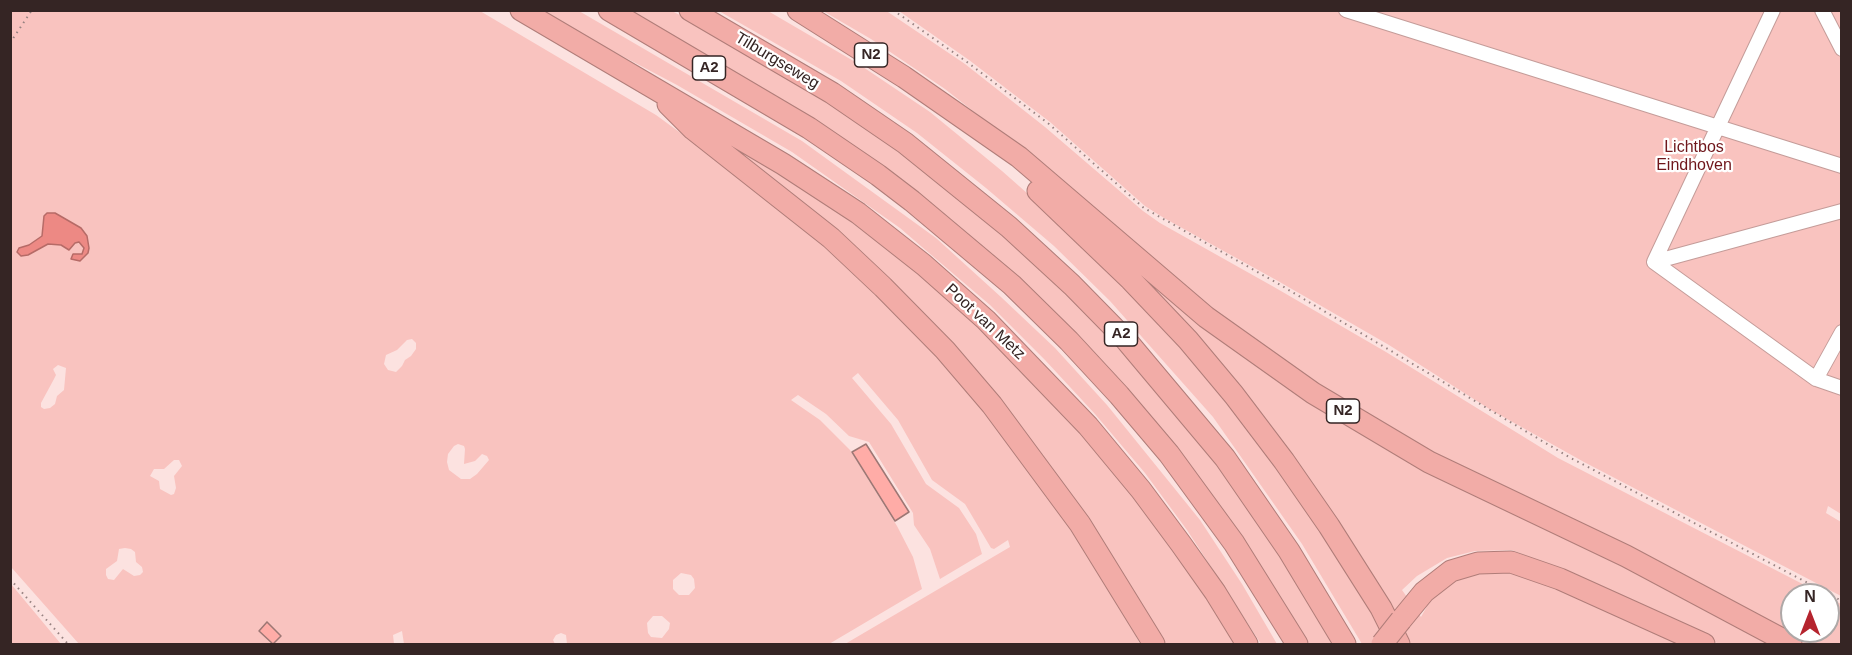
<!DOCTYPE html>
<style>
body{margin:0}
#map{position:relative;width:1852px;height:655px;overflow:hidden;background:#fce2e0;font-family:Helvetica,sans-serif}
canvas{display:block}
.frame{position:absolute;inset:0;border:12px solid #352524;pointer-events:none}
.north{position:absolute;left:1780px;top:583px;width:60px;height:60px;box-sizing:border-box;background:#fff;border:2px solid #aea8a7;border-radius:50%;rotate:0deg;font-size:16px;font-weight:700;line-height:24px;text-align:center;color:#352524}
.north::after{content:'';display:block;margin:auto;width:21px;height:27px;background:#b5242e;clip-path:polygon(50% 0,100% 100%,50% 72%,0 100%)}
</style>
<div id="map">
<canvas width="1852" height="655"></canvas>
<div class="frame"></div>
<div class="north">N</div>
</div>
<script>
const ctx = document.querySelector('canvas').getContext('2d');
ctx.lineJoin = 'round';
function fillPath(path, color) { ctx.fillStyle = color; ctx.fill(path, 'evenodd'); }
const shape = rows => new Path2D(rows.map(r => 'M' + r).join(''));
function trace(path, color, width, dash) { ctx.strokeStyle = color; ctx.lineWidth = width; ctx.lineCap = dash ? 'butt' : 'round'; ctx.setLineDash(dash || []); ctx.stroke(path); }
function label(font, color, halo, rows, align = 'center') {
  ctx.font = font + ' Helvetica,sans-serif'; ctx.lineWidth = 4.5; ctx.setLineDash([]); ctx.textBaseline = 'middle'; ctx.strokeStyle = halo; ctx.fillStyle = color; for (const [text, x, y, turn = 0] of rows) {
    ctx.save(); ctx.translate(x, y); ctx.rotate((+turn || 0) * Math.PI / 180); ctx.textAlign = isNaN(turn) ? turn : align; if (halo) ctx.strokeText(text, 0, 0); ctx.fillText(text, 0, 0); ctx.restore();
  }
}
fillPath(shape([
 [755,10,758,12,768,11,857,63,930,112,1002,171,1070,231,1126,286,1229,401,1323,530,1391,644,1362,644,1302,544,1213,417,1110,301,1054,246,986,188,917,133,841,81,719,11],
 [885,10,965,64,1045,127,1143,211,1160,223,1274,287,1386,352,1558,458,1824,595,1792,595,1792,631,1828,631,1828,597,1841,604,1841,644,1804,644,1631,551,1432,454,1319,388,1211,312,1025,152,945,89,871,39,823,11],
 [10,11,480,11,656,115,783,208,826,243,939,355,987,411,1073,530,1127,618,1140,644,845,644,1010,547,1008,540,994,549,991,548,965,504,932,480,898,420,858,373,852,378,891,424,926,484,959,508,976,534,982,554,940,579,930,549,914,525,913,513,869,442,849,436,826,414,798,395,791,400,820,420,850,450,897,526,913,557,922,589,829,644,567,644,566,635,561,633,556,635,553,640,555,644,404,644,402,631,393,635,394,644,79,644,11,567],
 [44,216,62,217,81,228,88,253,71,259,82,254,84,248,80,242,75,242,68,249,61,245,48,244,28,255,29,245,42,236],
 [412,339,416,343,416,349,411,356,405,360,402,366,396,372,388,370,384,364,386,355,397,350,407,340],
 [58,365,66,368,64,390,57,396,55,404,50,408,44,409,41,407,41,403,54,379,56,375,53,369],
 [458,444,464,446,465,449,464,464,475,461,482,454,487,456,489,460,477,474,470,479,461,479,449,470,447,462,448,454,454,446],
 [174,460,179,460,182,466,174,476,176,488,174,494,171,495,160,489,159,481,150,476,154,469,164,469],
 [125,548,131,549,135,552,136,562,142,567,143,572,140,575,134,576,123,569,114,580,108,579,106,575,106,569,117,561,119,549],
 [681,573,691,575,694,579,695,588,689,595,679,595,673,589,673,580],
 [653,616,662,616,670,623,669,629,662,638,651,637,648,633,647,623],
 [537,11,579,11,802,141,936,238,1001,297,1055,348,1107,405,1200,520,1242,584,1277,644,1261,644,1187,530,1145,473,1095,414,1045,360,990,305,922,247,900,228,792,152,677,85],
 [625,11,672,11,714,33,827,101,900,151,969,205,1036,263,1093,317,1193,431,1281,556,1335,644,1307,644,1019,279,953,221,885,169],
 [899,11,1841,11,1841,514,1828,506,1826,513,1841,522,1841,596,1584,462,1491,410,1389,345,1278,281,1164,218,1145,206,1050,122,969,60],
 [664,101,780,172,846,218,905,262,974,321,1079,428,1169,541,1237,644,1163,644,997,400],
 [1140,275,1200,323,1621,563,1772,644,1719,644,1563,571,1512,550,1475,551,1447,558,1417,576,1402,590,1421,617,1431,599,1452,581,1478,572,1509,572,1557,587,1684,644,1407,644],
 [11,584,61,644,11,644]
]), '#f9c3bf');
const water = shape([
 [47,213,55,213,62,217,81,228,87,236,89,248,88,253,80,261,71,259,73,254,82,254,84,248,79,242,75,243,69,250,61,245,48,244,28,255,21,256,17,252,19,248,29,245,42,236,44,216,47,213]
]);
fillPath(water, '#ed8984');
trace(water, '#b66b67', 1.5);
const building = shape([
 [866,444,909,512,895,521,852,452,866,444],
 [267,622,281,636,273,644,259,631,267,622]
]);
fillPath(building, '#ffaca7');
trace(building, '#9d7774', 1.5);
const minor = shape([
 [1346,10,1842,166],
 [1822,10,1842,49],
 [1654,262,1773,10],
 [1842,332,1816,379,1842,388],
 [1816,379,1654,262,1842,211]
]);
const highway = shape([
 [521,10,783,164,858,213,924,265,986,320,1088,426,1141,490,1181,544,1215,592,1247,644],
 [609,10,809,128,878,175,912,201,1012,285,1069,341,1119,395,1169,454,1234,543,1297,644],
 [690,10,832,93,905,143,1009,227,1072,285,1126,340,1225,458,1289,551,1345,644],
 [798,10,904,77,1019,157,1206,317,1313,393,1429,462,1626,556,1791,644],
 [668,104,693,129,831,238,883,287,945,350,992,405,1080,524,1154,644],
 [1038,191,1131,280,1188,340,1234,395,1284,461,1329,526,1381,608,1399,644],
 [1401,620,1424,592,1451,571,1478,563,1511,562,1560,579,1704,644]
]);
trace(minor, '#c49c99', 16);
trace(highway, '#b07d79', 23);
trace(shape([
 [893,10,967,62,1049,124,1144,208,1277,283,1569,457,1842,601],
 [10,43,32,10],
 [10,579,68,644]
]), '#978281', 2, [1.5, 4.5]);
trace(minor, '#fff', 14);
trace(highway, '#f2aca7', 21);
const highwayBridge = shape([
 [1382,644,1401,620]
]);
trace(highwayBridge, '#b07d79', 23, []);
trace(highwayBridge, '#f2aca7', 21);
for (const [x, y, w] of [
 [871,55,33],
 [709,68,33],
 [1121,334,33],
 [1343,411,33]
]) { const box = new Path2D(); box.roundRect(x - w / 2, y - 12, w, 24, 4.5); ctx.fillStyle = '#fff'; ctx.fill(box); trace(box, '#352524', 1.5); }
label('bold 15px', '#352524', null, [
 ["N2",871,55],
 ["A2",709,68],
 ["A2",1121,334],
 ["N2",1343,411]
]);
label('16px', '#352524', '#fff', [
 ["Tilburgseweg",777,61,31],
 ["Poot van Metz",985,322,43]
]);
label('16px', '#6f161b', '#fff', [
 ["Lichtbos",1694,148],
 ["Eindhoven",1694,166]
]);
</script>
